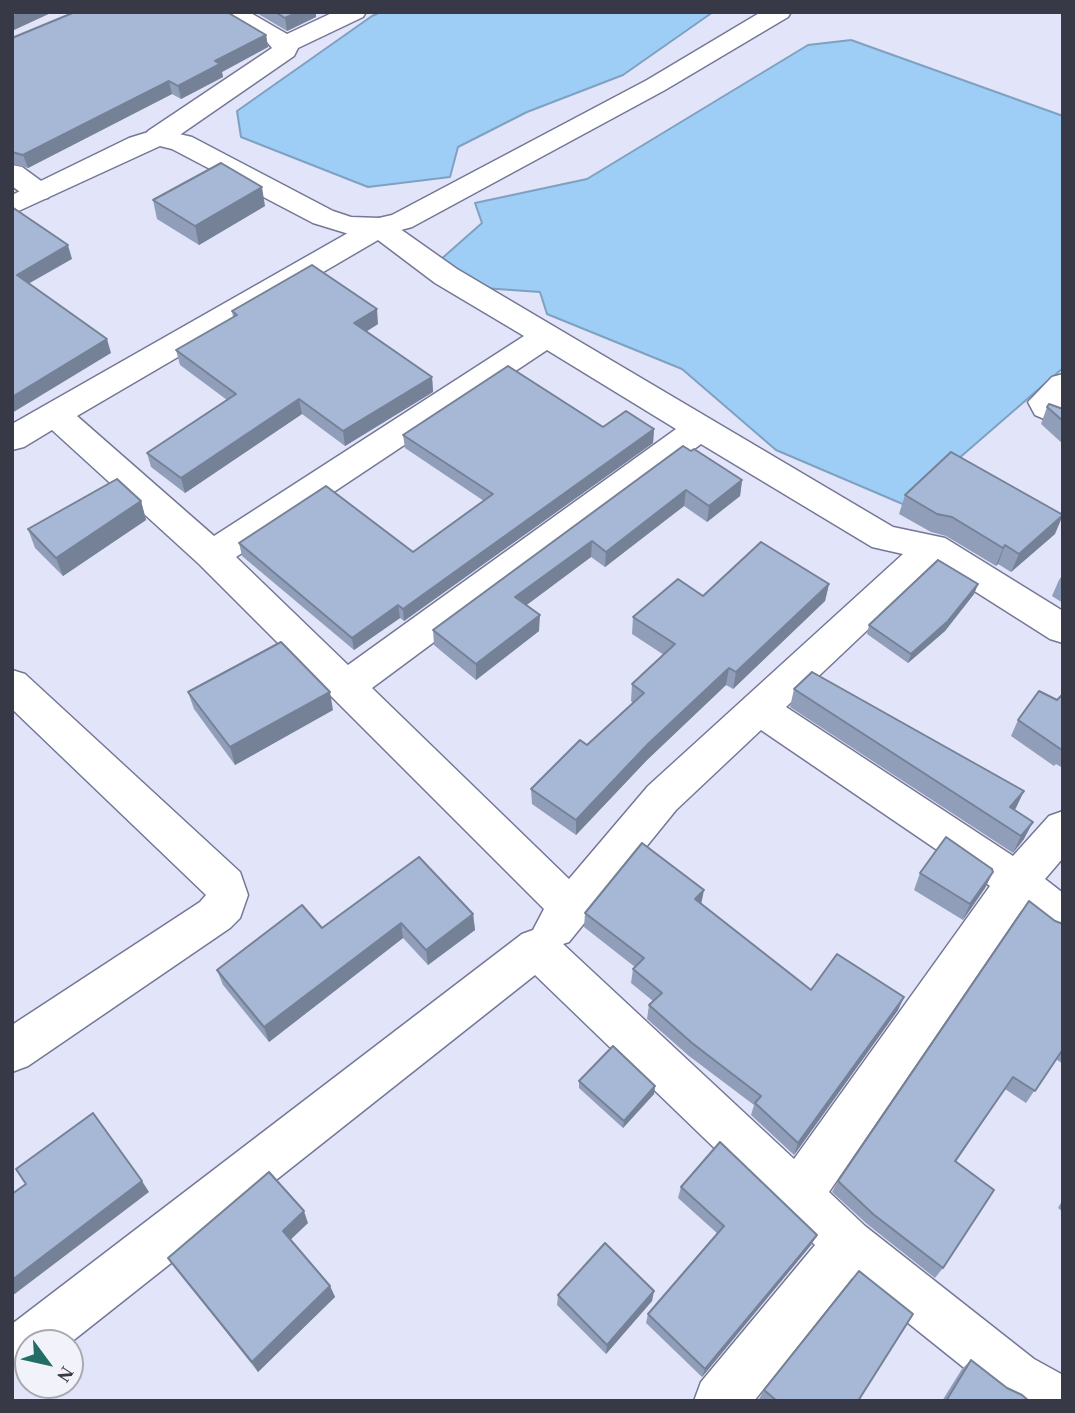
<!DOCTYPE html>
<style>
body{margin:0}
#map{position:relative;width:1075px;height:1413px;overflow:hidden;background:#e2e4f9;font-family:"Times New Roman",serif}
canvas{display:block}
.frame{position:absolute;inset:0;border:14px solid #383947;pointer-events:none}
.north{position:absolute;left:14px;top:1329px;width:70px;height:70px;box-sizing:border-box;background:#f2f3fa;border:2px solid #a8a9b2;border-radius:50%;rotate:123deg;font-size:19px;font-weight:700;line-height:28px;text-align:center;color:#383947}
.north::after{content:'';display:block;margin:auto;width:24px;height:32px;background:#236d67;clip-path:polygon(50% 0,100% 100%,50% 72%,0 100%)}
</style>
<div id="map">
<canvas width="1075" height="1413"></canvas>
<div class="frame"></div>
<div class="north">N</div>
</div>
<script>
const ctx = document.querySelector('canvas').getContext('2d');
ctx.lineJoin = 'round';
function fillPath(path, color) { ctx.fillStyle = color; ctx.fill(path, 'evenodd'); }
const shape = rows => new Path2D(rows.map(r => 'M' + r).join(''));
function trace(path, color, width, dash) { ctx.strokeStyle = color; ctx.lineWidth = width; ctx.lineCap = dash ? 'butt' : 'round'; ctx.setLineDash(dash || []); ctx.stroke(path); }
const water = shape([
 [381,12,713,12,623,75,527,112,458,147,450,177,368,187,241,137,237,111,372,16,381,12],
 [851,40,1063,116,1063,368,905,505,776,450,682,369,547,314,540,292,483,288,439,261,482,223,475,203,587,179,808,45,851,40]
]);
fillPath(water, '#9ecef5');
trace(water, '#7fa1c1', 2);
const street = shape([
 [218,12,249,12,287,34,334,12,366,12,363,17,298,48,294,56,168,143,158,145,148,143,145,137,148,131,272,48,267,42,221,17,218,12],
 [12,165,22,167,48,186,52,192,48,198,38,200,28,198,12,186,12,165],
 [379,218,389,221,457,269,893,527,945,538,1063,611,1063,643,1050,639,935,566,786,707,1013,856,1049,816,1063,811,1063,858,1045,879,1063,893,1063,938,1048,932,1021,911,829,1192,865,1226,1034,1359,1063,1375,1063,1401,1007,1401,998,1395,852,1278,754,1401,694,1401,701,1382,815,1245,535,975,70,1343,28,1343,28,1368,12,1362,12,1324,522,934,533,930,544,909,199,564,52,430,24,447,12,450,12,424,369,221,379,218],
 [378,240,435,283,524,336,214,536,77,416,378,240],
 [547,350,676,429,348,665,236,557,547,350],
 [701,444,872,547,903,554,648,786,569,879,372,688,701,444],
 [761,730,990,886,794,1159,563,944,569,942,676,810,761,730],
 [1063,374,1063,427,1035,415,1028,402,1052,377,1063,374],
 [12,670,25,674,240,872,248,895,240,918,230,928,28,1066,12,1072,12,1025,200,902,206,895,12,709,12,670]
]);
const secondary = shape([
 [761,12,791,12,788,17,665,90,412,227,379,236,349,234,313,223,172,149,160,146,12,214,12,195,129,138,158,129,192,137,333,211,351,217,379,218,392,215,647,80,761,12]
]);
trace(street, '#747796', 3);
trace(secondary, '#747796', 3);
fillPath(street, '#fff');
fillPath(secondary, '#fff');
fillPath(shape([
 [255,12,316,12,316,17,287,31],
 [266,35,268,47,222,72,223,77,181,99,172,94,28,168,12,164,12,38],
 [153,200,265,206,199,245,157,219],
 [232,311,378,324,367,331,432,377,433,392,345,446,302,414,185,493,151,467,147,453,227,400,180,365,176,350,233,317],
 [1047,407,1063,409,1063,444,1041,424],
 [603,427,654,429,653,443,404,621,400,618,354,650,242,556,239,543,413,552,484,501,405,448,403,435],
 [683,446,742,480,740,496,707,522,684,506,605,567,591,557,526,605,539,631,476,680,434,645,433,630],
 [905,495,1055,534,1011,572,998,564,996,566,946,536,931,532,899,514],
 [141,501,146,520,63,576,35,548,28,529],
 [1063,574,1063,603,1052,596,1059,580],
 [829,584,825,601,733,689,726,685,647,760,576,835,532,804,531,789,587,745,633,703,631,701,632,684,664,655,632,634,633,617,703,596],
 [978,584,974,594,945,631,908,663,867,634,869,625],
 [794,689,1016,808,1014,810,1024,839,1013,853,790,707],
 [188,692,333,710,235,765,194,709],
 [1063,694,1063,768,1056,764,1054,766,1011,736,1018,720,1057,700],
 [993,872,985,888,963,920,914,890,920,873],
 [701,905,811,990,904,997,898,1010,794,1155,751,1115,754,1105,689,1056,647,1019,649,1005,653,1001,631,983,633,969,635,967,584,927,585,913],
 [473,914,475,930,428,965,403,938,269,1042,223,985,217,970,322,928],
 [1055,921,1063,924,1063,1064,1056,1059,1026,1103,1005,1089,956,1162,943,1268,935,1278,867,1224,832,1192,838,1181],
 [579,1081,655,1086,654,1094,623,1128,579,1088],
 [681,1187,811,1245,702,1377,646,1323,648,1314,718,1234,678,1198],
 [1063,1199,1063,1212,1058,1208],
 [308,1223,290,1240,330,1286,335,1297,258,1372,168,1258],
 [558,1295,652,1301,606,1354,557,1305],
 [971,1360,1007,1388,1029,1401,942,1401,962,1369],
 [764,1390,858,1401,762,1401,759,1399]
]), '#909eb9');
fillPath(shape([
 [22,12,53,12,12,31,12,17],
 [298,12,316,12,316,17,287,31,285,18],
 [266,35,268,47,222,72,223,77,181,99,178,86,215,61],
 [169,81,172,94,28,168,23,155],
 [262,187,265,206,199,245,195,226],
 [68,245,72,259,21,288,17,275],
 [377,309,378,324,356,338,354,323],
 [107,339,111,353,12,413,12,397],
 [432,377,433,392,345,446,343,431],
 [299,399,302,414,185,493,181,478],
 [654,429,653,443,404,621,403,609],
 [742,480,740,496,707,522,709,506],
 [686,490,684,506,605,567,606,552],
 [141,501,146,520,63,576,56,558],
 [1063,515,1055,534,1011,572,1019,554],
 [592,541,591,557,516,613,515,597],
 [1005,545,998,564,996,566,1003,548],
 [829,584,825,601,733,689,736,672],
 [978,584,974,594,945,631,908,663,911,654],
 [398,605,400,618,354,650,352,638],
 [540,615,539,631,476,680,476,664],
 [729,668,726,685,647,760,576,835,576,820,648,744],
 [330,692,333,710,235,765,230,747],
 [1024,791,1016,808,1002,824,1010,807],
 [1033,822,1024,839,1013,853,1021,836],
 [993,872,985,888,963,920,970,904],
 [704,890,701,905,695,899],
 [473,914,475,930,428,965,426,950],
 [401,923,403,938,269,1042,264,1027],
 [904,997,898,1010,794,1155,798,1143],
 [655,1086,654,1094,623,1128,624,1121],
 [142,1181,149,1192,12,1296,12,1280],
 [304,1211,308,1223,288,1242,283,1231],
 [817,1235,811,1245,702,1377,705,1369],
 [330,1286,335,1297,258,1372,252,1362],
 [654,1291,652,1301,606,1354,607,1345]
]), '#758196');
const building = shape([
 [12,12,22,12,12,17,12,12],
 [75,12,227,12,266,35,215,61,220,64,178,86,169,81,23,155,12,152,12,38,75,12],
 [275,12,298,12,285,18,275,12],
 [221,163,262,187,195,226,153,200,221,163],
 [12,207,68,245,17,275,107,339,12,397,12,207],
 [312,265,377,309,354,323,432,377,343,431,299,399,181,478,147,453,236,394,176,350,237,315,232,311,312,265],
 [508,366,603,427,626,411,654,429,403,609,398,605,352,638,239,543,326,486,413,552,493,494,403,435,508,366],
 [1049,404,1063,409,1063,421,1047,407,1049,404],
 [683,446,691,451,694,449,742,480,709,506,686,490,606,552,592,541,515,597,540,615,476,664,433,630,683,446],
 [951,452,1063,515,1019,554,1005,545,1003,548,952,517,937,514,905,495,951,452],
 [117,479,141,501,56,558,28,529,117,479],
 [761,542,829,584,736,672,729,668,648,744,576,820,531,789,580,740,587,745,644,693,632,684,675,644,633,617,678,579,703,596,761,542],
 [938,560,978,584,948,621,911,654,869,625,938,560],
 [281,642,330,692,230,747,188,692,281,642],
 [812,672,1024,791,1010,807,1033,822,1021,836,794,689,812,672],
 [1039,691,1057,700,1063,694,1062,750,1018,720,1039,691],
 [946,837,992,869,993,872,970,904,920,873,946,837],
 [642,843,704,890,695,899,811,990,837,954,904,997,798,1143,755,1103,761,1096,692,1043,649,1005,662,993,633,969,644,958,585,913,642,843],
 [419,857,473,914,426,950,401,923,264,1027,217,970,302,905,322,928,419,857],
 [1029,901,1055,921,1063,924,1063,1049,1035,1091,1013,1077,955,1161,994,1190,943,1268,873,1214,838,1181,1029,901],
 [613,1046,655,1086,624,1121,579,1081,613,1046],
 [93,1113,142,1181,12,1280,12,1194,26,1184,16,1169,93,1113],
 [720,1142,817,1235,705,1369,648,1314,724,1226,681,1187,720,1142],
 [269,1172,304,1211,283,1231,330,1286,252,1362,168,1258,269,1172],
 [605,1243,654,1291,607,1345,558,1295,605,1243],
 [859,1271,913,1314,858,1401,777,1401,764,1390,859,1271],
 [971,1360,1007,1388,1022,1395,1029,1401,946,1401,971,1360]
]);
fillPath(building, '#a7b8d7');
trace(building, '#758196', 2);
</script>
